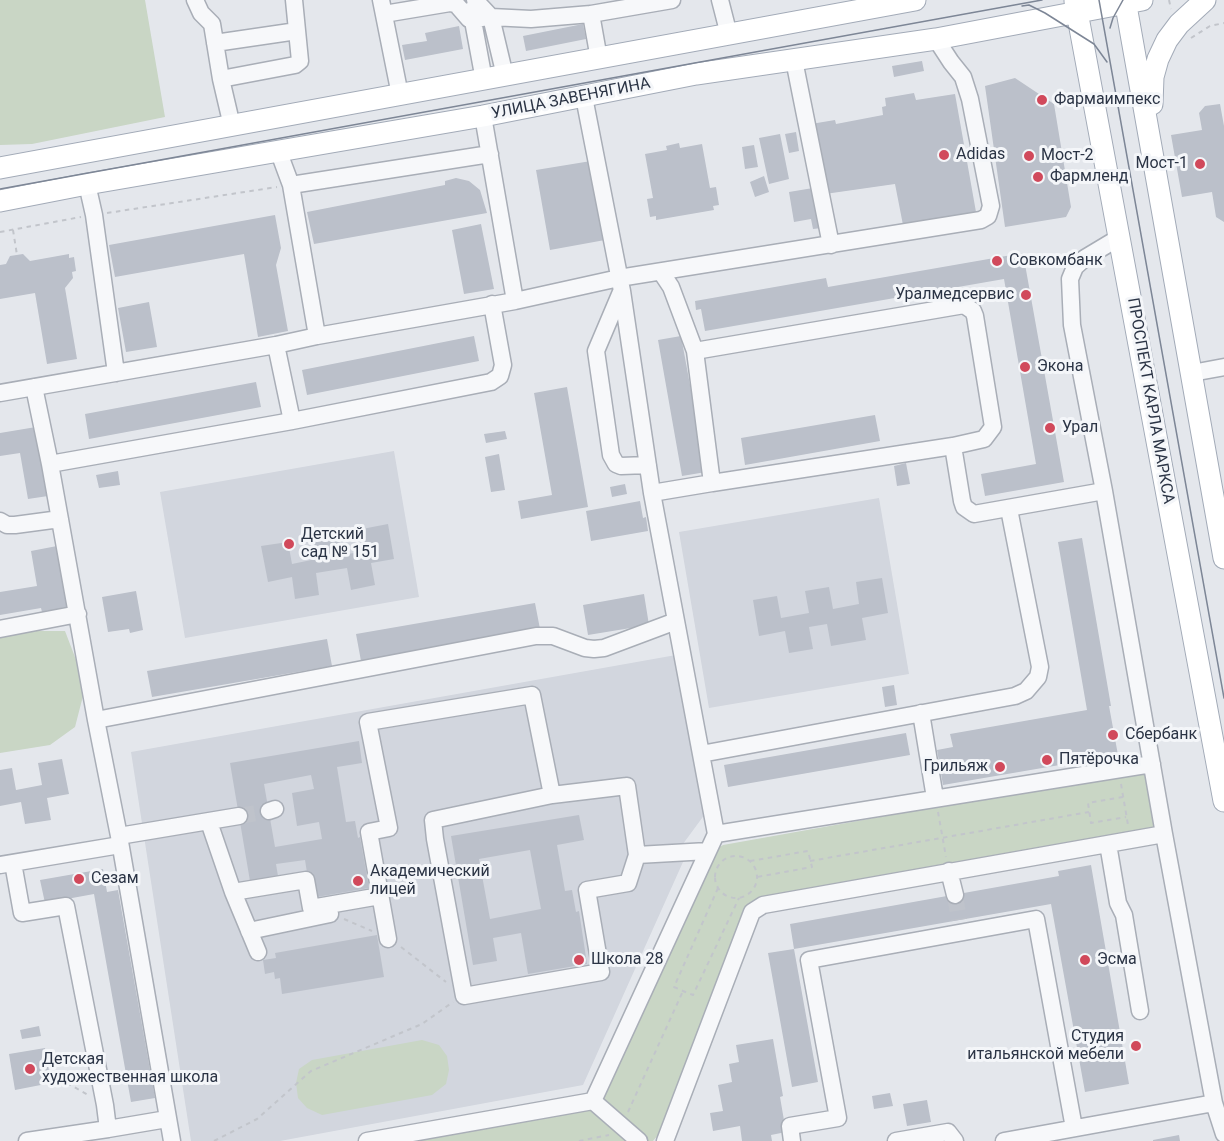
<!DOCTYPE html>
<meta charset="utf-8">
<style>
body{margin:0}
canvas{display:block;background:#e4e7ec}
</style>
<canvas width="1224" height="1141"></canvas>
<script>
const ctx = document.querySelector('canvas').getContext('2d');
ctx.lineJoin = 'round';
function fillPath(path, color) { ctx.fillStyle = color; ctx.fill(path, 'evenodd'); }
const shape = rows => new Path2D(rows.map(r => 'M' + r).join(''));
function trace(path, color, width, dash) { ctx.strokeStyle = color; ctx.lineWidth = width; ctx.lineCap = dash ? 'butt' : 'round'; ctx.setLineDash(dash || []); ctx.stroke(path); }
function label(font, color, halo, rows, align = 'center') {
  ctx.font = font + ' Roboto,sans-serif'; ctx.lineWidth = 6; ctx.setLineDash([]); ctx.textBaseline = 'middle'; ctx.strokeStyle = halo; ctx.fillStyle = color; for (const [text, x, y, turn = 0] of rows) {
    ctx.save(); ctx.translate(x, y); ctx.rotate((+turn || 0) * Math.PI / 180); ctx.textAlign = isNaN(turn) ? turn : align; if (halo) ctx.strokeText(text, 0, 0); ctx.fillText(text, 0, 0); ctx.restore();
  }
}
fillPath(shape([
 [394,451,419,597,185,638,160,492],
 [879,498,909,674,709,708,679,532],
 [676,655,705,814,680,848,683,862,583,1085,280,1141,191,1141,131,752]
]), '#d2d6de');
fillPath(shape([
 [0,0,145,0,165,117,32,144,0,145],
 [37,631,65,631,78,665,83,696,75,727,50,745,0,753,0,636],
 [1138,771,1145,772,1157,826,1152,831,753,903,664,1128,653,1141,404,1141,582,1108,715,850,723,845],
 [422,1040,439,1045,447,1056,449,1070,446,1084,432,1095,322,1115,307,1108,298,1098,296,1083,299,1069,312,1060]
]), '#c9d6c5');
fillPath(shape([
 [583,24,586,39,526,51,523,36],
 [459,26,463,49,405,60,402,45,427,41,425,33],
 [922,61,924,71,894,77,892,66],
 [1015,78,1054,104,1071,207,1066,217,1005,227,985,86],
 [914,93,916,100,955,94,976,212,903,225,895,184,825,194,811,124,835,120,836,124,883,115,882,107,886,106,885,98],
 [1220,104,1224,126,1224,222,1216,217,1212,192,1182,197,1171,135,1202,130,1199,113,1205,106],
 [796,132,799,151,789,153,785,134],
 [780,134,789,179,769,184,759,138],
 [679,143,680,148,702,144,710,188,716,187,719,205,713,206,714,210,656,220,656,216,650,217,647,199,653,198,645,154,667,150,666,146],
 [754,145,758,167,745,169,742,147],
 [591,161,605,240,550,250,536,170],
 [764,176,769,192,755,197,750,182],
 [456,178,469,181,480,190,487,213,314,244,307,212,445,185,445,181],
 [813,188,822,228,813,229,811,219,794,222,789,192],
 [275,215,281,248,276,265,288,331,258,337,244,254,115,277,109,245],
 [481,224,494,289,464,294,452,230],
 [1023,253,1064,482,985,496,981,474,1036,464,1004,279,705,331,701,309,696,310,695,301,826,278,828,287],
 [23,254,30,261,69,254,69,258,74,257,76,271,72,272,73,278,65,288,77,359,47,364,35,293,0,299,0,265,6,264,10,256],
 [149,302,157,347,126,352,118,308],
 [474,336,479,361,307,395,302,370],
 [681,336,706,472,682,476,658,340],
 [256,382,261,407,89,439,85,414],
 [567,387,588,507,521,519,518,501,552,495,534,393],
 [875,415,880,441,745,465,741,438],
 [36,427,48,496,28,499,20,453,0,456,0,433],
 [505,431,507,439,486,443,484,434],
 [499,454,505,490,491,492,485,457],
 [906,463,910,484,897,486,894,466],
 [118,471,120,485,99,488,96,475],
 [625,484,627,494,612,497,610,487],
 [640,501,643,518,646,517,648,531,591,541,586,511],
 [388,524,394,559,371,563,375,585,351,590,347,568,316,573,319,595,295,599,292,577,268,582,261,546,288,542,292,564,316,559,312,537,338,533,342,555,366,551,362,529],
 [1082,538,1111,706,1109,706,1118,755,943,785,937,750,953,747,950,734,1087,710,1058,542],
 [57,546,68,607,61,608,61,613,51,615,50,610,42,612,41,608,0,615,0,592,37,586,31,551],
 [882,578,888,613,862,618,866,640,831,646,827,624,809,627,813,649,789,653,785,631,759,636,753,600,777,596,781,618,809,613,805,591,829,587,833,609,859,604,856,582],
 [136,591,143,630,130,633,129,629,108,632,102,597],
 [644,594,649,625,588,635,583,605],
 [535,603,540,629,361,661,356,634],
 [327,639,332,666,152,697,147,671],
 [894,685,897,705,885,707,882,687],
 [906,733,910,755,728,787,724,765],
 [359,741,362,763,337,767,346,822,355,821,358,838,360,837,369,888,311,898,305,860,276,864,279,882,251,887,230,763],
 [311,775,314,789,292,793,297,826,319,822,322,839,275,847,264,784],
 [62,759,69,794,47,798,51,820,25,824,21,802,0,806,0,770,12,768,16,790,42,785,38,763],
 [579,815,584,840,557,845,565,891,572,890,576,912,579,911,587,964,528,974,521,933,493,938,497,961,473,965,451,836],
 [530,850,541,909,490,919,479,859],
 [1091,865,1129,1084,1085,1092,1051,904,794,949,790,924,1059,876,1058,871],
 [103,869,107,892,118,890,155,1098,131,1102,94,894,45,903,40,880],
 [377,935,384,977,282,994,280,978,275,979,274,972,265,974,263,960,276,958,275,953],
 [794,949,818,1082,792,1087,768,953],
 [39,1026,41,1036,22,1039,20,1030],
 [773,1039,783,1096,780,1097,786,1132,771,1135,772,1141,742,1141,740,1126,713,1131,710,1113,723,1111,718,1085,732,1082,729,1064,739,1062,736,1045],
 [45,1048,51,1083,15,1090,9,1054],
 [890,1093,893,1106,874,1109,872,1096],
 [927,1100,931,1122,907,1126,903,1104],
 [1179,1135,1180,1141,1153,1141,1153,1140]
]), '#bbc0ca');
trace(shape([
 [239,816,269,811],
 [955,895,959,920]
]), '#bfc3cb', 16, [16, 8]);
const minor = shape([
 [195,0,201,13,212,24,221,79],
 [381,0,400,95],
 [475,0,491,17,505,76],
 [720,0,729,35],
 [471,10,484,80],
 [384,14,450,3,456,4,469,19,472,19,491,17,531,19,591,14,672,0],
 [591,14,599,59],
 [215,43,297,31],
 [794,60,831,245],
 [584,97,622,291,652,493,716,834],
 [483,116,515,301],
 [232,126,221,79,295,65,300,61,294,0],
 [278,150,291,185,317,336],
 [87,184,94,215,116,373],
 [291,185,490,154],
 [1120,237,1085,258,1075,267,1070,279,1072,325,1104,491,1164,834,1214,1103,1224,1134],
 [661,272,671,287,695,351,712,483,953,446,962,501,964,507,974,514,1104,491],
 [621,292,596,351,611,455,616,464,621,466,648,465],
 [276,345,292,421],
 [695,351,964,305,973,311,975,316,993,427,984,439,953,446],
 [1192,373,1224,367],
 [34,387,50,464,96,720,119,836,172,1141],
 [0,393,276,345,317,336,515,301,619,278,981,220,988,216,991,206,970,99,963,77,951,62,936,39],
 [50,464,292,421,491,382,500,376,503,365,492,304],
 [652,493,712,483],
 [0,521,7,525,15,525,60,519],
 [0,629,78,614],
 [921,713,935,798],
 [96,720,536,636,553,636,585,648,594,649,604,648,676,621],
 [701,754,1015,696,1026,691,1038,677,1040,667,1009,509],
 [627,786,637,855,628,883,587,890,601,972,464,996,435,839,433,820,552,795,627,786],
 [269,811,275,809],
 [209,822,233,892,258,952],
 [119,836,239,816],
 [1108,844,1118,903,1124,915,1140,1011],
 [637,855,708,851],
 [13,863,22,913,66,906,105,1105,108,1129,167,1119],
 [0,865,120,845],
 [949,871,955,895],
 [233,892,306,880,311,908,380,896],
 [249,931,330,914],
 [388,939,369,832,389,828,368,722,532,695,552,795],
 [593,1101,716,834,1152,764],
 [27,1141,108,1129],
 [367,1141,593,1101,639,1141],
 [665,1141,752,912,763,905,1164,834],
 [792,1141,790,1126,838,1118,809,960,1036,919,1074,1128],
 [896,1141,948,1132,955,1141],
 [1004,1141,1214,1103]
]);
const major = shape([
 [1125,0,1224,558],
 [1075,1,1224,801],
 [1152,104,1153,77,1158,59,1167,40,1179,24,1205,0],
 [0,168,915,0],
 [0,201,87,184,483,116,696,74,936,39,1142,0]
]);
trace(minor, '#a9aeb7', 19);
trace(major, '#a3abb8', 23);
trace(shape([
 [1169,0,1171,9],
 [1191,38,1210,26,1224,23],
 [107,213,277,187],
 [13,230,17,255],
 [0,232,81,217],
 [1121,784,1128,825],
 [1123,797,1088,803,1091,823,1126,817],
 [938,812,946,857],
 '715 877a21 21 0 1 1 42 0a21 21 0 1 1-42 0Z',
 [750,861,808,851,812,867,757,877],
 [810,861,1089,812],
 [718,888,674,987,683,991,693,995,739,898],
 [344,919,372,931],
 [401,947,446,982],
 [67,1083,88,1095],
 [628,1112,683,991],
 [214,1141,257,1119,311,1071,422,1024,453,1002],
 [579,1141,609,1135]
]), '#c2c5cb', 2, [4.5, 4.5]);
trace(minor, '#f7f8fa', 16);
trace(major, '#fff', 21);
trace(shape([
 [1099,0,1224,698],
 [1022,6,1029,5,1045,13,1094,44,1107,62],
 [1110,28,1113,18,1123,0],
 [0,189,1042,0]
]), '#7d8696', 1.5);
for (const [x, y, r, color] of [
 [1042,100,6,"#d1495b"],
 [944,155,6,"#d1495b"],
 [1029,156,6,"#d1495b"],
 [1200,164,6,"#d1495b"],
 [1038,177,6,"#d1495b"],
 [997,261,6,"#d1495b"],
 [1026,295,6,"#d1495b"],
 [1025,367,6,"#d1495b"],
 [1050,428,6,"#d1495b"],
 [289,544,6,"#d1495b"],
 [1113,735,6,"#d1495b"],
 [1047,760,6,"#d1495b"],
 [1000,767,6,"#d1495b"],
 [79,879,6,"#d1495b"],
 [358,881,6,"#d1495b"],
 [579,960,6,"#d1495b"],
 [1085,960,6,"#d1495b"],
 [1136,1046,6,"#d1495b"],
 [30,1069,6,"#d1495b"]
]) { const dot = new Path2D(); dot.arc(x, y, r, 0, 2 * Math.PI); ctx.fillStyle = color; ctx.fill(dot); trace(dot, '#f4f6f9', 2); }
label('16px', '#2b3445', '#f4f6f9', [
 ["УЛИЦА ЗАВЕНЯГИНА",571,99,-11],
 ["ПРОСПЕКТ КАРЛА МАРКСА",1150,401,80]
]);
label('16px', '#2b3445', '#f4f6f9', [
 ["Фармаимпекс",1054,100],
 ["Adidas",956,155],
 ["Мост-2",1041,156],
 ["Мост-1",1188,164,"right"],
 ["Фармленд",1050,177],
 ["Совкомбанк",1009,261],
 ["Уралмедсервис",1014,295,"right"],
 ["Экона",1037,367],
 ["Урал",1062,428],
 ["Детский",301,535],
 ["сад № 151",301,553],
 ["Сбербанк",1125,735],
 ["Пятёрочка",1059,760],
 ["Грильяж",988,767,"right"],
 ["Академический",370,872],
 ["лицей",370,890],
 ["Сезам",91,879],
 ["Школа 28",591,960],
 ["Эсма",1097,960],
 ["Студия",1124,1037,"right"],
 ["итальянской мебели",1124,1055,"right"],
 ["Детская",42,1060],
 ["художественная школа",42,1078]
], 'left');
</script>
